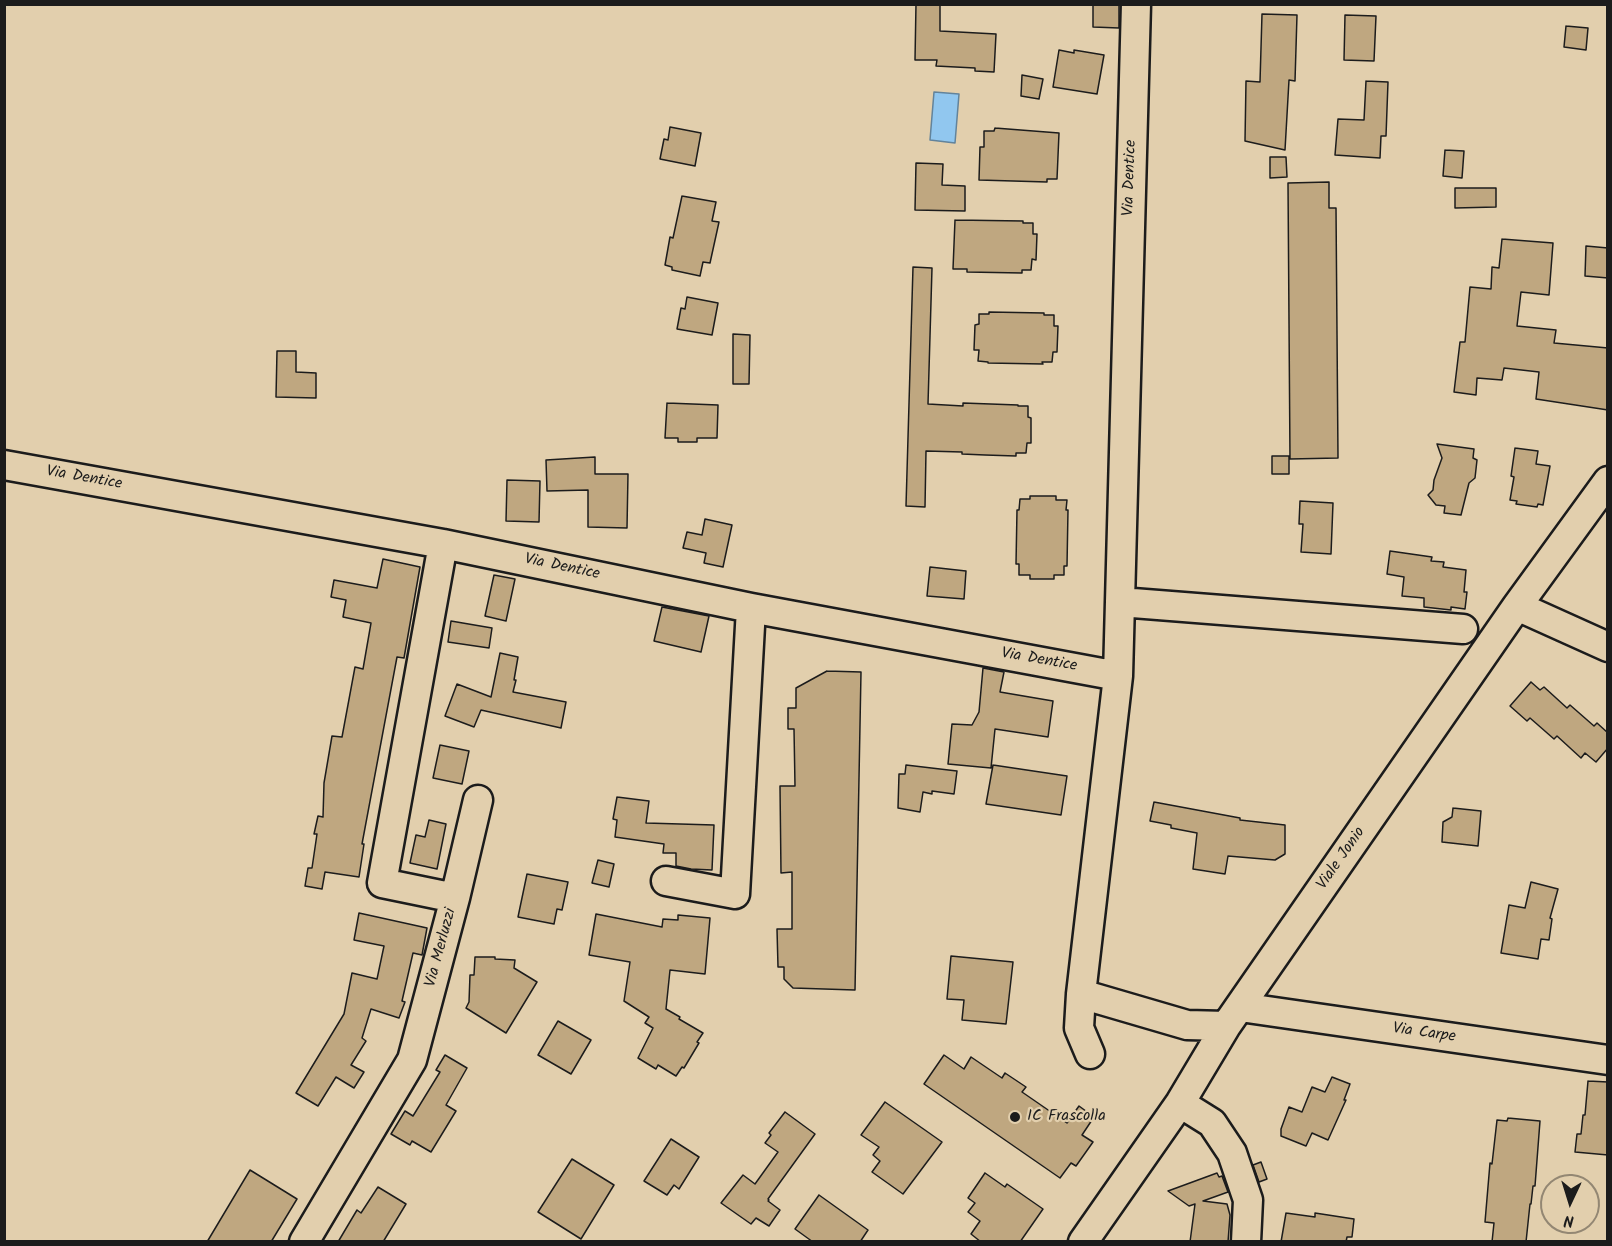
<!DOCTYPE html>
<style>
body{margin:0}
#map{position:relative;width:1612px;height:1246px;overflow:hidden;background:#e2cfad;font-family:Kalam,sans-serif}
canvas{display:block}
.frame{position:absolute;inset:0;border:6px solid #1c1c1c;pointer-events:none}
.north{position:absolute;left:1540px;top:1174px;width:60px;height:60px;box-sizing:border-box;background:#e2cfad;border:2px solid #938773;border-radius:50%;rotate:184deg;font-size:16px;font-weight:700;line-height:24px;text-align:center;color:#1c1c1c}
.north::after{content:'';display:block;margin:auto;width:21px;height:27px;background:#1c1c1c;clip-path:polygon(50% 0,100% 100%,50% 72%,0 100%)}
</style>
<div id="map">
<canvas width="1612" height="1246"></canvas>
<div class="frame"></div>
<div class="north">N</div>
</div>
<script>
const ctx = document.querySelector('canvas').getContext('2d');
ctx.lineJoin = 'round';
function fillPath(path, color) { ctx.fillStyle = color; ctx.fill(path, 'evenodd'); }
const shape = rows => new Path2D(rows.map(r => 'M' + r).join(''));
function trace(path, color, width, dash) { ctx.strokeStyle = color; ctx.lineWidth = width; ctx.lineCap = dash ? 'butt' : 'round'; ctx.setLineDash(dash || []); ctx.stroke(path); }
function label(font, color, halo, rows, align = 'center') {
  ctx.font = font + ' Kalam,sans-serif'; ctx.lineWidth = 4.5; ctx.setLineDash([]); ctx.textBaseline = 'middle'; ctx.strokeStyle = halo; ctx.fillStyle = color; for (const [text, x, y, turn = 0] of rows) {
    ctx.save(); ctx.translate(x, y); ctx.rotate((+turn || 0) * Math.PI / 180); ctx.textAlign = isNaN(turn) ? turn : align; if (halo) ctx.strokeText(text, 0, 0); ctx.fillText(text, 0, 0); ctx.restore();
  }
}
const water = shape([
 [934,92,959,94,955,143,930,140,934,92]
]);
fillPath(water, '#91c7ef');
trace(water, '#62839b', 1.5);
const building = shape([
 [916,4,940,4,940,31,996,34,994,72,975,71,975,68,936,66,937,60,915,60,916,4],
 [1093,4,1119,4,1119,28,1093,27,1093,4],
 [1262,14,1297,15,1295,81,1289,80,1285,150,1245,141,1246,81,1260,82,1262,14],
 [1345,15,1376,16,1374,61,1344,60,1345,15],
 [1566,26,1588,28,1586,50,1564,47,1566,26],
 [1059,50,1074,53,1074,50,1104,55,1097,94,1053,87,1059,50],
 [1022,75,1043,79,1039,99,1021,96,1022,75],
 [1366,81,1388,82,1386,136,1381,136,1380,158,1335,155,1338,119,1364,120,1366,81],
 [670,127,701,133,695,166,660,159,664,139,668,140,670,127],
 [995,128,1059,133,1057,179,1047,179,1047,182,979,180,980,147,984,147,984,131,994,131,995,128],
 [1445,150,1464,151,1462,178,1443,176,1445,150],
 [1270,157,1286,157,1287,177,1270,178,1270,157],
 [916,163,943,164,942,185,965,186,965,211,915,210,916,163],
 [1329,182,1329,208,1336,208,1338,458,1290,459,1288,183,1329,182],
 [1455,188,1496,188,1496,207,1455,208,1455,188],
 [682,196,716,202,712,221,719,222,710,263,703,262,700,276,672,270,672,267,665,265,670,237,673,238,682,196],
 [955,220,1023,221,1023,223,1033,223,1033,234,1037,234,1036,260,1032,259,1031,270,1022,270,1022,273,967,272,967,269,953,269,955,220],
 [1502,239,1553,243,1549,295,1521,292,1517,326,1556,330,1554,343,1608,348,1608,410,1536,399,1539,372,1504,368,1502,380,1477,378,1476,395,1454,392,1460,342,1465,342,1470,287,1491,289,1492,267,1499,268,1502,239],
 [1586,246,1608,248,1608,278,1585,276,1586,246],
 [913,267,932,268,928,404,963,406,963,403,1018,405,1018,406,1028,406,1028,417,1031,418,1031,443,1027,443,1026,453,1016,453,1016,456,985,455,962,454,962,452,926,451,925,507,906,506,913,267],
 [687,297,718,303,712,335,677,329,681,308,685,309,687,297],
 [989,312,1044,313,1044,315,1054,315,1054,326,1058,326,1057,352,1053,352,1052,362,1042,362,1043,364,988,363,988,362,978,361,979,350,974,350,975,325,979,324,979,314,989,314,989,312],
 [733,334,750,335,749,384,733,384,733,334],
 [277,351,296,351,296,372,316,373,316,398,276,397,277,351],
 [667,403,718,405,717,438,697,438,697,442,678,442,678,438,665,438,667,403],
 [1437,444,1474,449,1473,458,1477,460,1475,478,1469,483,1461,515,1444,513,1445,506,1436,505,1428,495,1433,490,1434,480,1442,458,1437,444],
 [1515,448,1538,451,1536,464,1550,466,1543,505,1538,504,1537,507,1516,504,1517,501,1510,500,1514,477,1511,476,1515,448],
 [1272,456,1289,456,1289,474,1272,474,1272,456],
 [595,457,595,474,628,474,627,528,588,527,588,490,547,491,546,460,595,457],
 [507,480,540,481,539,522,506,521,507,480],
 [1030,496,1056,496,1056,500,1067,500,1066,510,1068,510,1067,566,1064,566,1064,575,1054,575,1054,579,1030,579,1030,575,1019,575,1019,564,1016,564,1017,510,1019,510,1020,499,1030,499,1030,496],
 [1300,501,1333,503,1331,554,1301,552,1303,524,1299,524,1300,501],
 [705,519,732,525,723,567,704,563,706,553,683,548,687,532,702,535,705,519],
 [1390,551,1432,557,1431,561,1444,562,1443,567,1466,570,1464,592,1467,592,1465,609,1451,607,1451,610,1424,607,1424,598,1402,596,1404,577,1387,574,1390,551],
 [383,559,420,567,404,658,397,657,362,844,364,844,359,877,325,872,322,889,305,886,308,868,312,868,317,834,314,834,318,816,323,817,324,783,332,736,342,737,355,667,363,669,371,623,343,617,346,600,331,597,334,580,377,588,383,559],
 [930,567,966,571,964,599,927,596,930,567],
 [494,575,515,579,506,621,485,616,494,575],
 [662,607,709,616,701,652,654,641,662,607],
 [451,621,492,628,489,648,448,642,451,621],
 [500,653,518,657,514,680,516,680,513,692,566,702,561,728,481,710,474,727,445,716,457,684,491,697,500,653],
 [983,668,1004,672,1000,692,1053,701,1048,737,995,729,991,768,948,764,952,724,972,725,979,712,983,668],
 [827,671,861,672,855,990,793,988,784,979,784,967,778,967,777,929,792,929,792,872,781,873,780,786,795,786,794,729,788,729,788,708,796,708,796,688,827,671],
 [1531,682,1540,690,1544,687,1567,708,1570,705,1594,726,1597,723,1608,733,1608,748,1596,762,1585,753,1581,758,1557,736,1554,739,1530,718,1527,721,1510,706,1531,682],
 [440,745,469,751,462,784,433,778,440,745],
 [906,765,957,771,954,794,932,791,932,794,923,792,920,812,898,808,899,774,905,774,906,765],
 [993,765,1067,776,1061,815,986,804,993,765],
 [617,797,649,801,646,823,714,825,712,870,691,869,676,866,676,853,663,853,664,844,615,837,617,820,613,819,617,797],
 [1154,802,1240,818,1240,820,1285,825,1285,854,1275,860,1228,856,1225,874,1193,869,1197,833,1171,828,1171,825,1150,821,1154,802],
 [1453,808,1481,811,1478,846,1442,842,1443,822,1452,817,1453,808],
 [429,820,446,824,437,869,410,863,416,835,425,837,429,820],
 [598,860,614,864,609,887,592,883,598,860],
 [527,874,568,882,562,910,557,909,554,924,518,917,527,874],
 [1531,882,1558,889,1550,918,1552,919,1549,940,1541,939,1538,959,1501,953,1509,905,1525,908,1531,882],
 [359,913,427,928,422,955,413,953,402,1001,405,1002,399,1018,371,1009,362,1038,366,1041,351,1065,364,1072,354,1088,336,1077,318,1106,296,1093,344,1014,352,973,377,979,384,946,354,940,359,913],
 [596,914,662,927,663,919,678,920,678,915,710,918,705,974,670,970,666,1009,680,1017,679,1019,703,1033,697,1042,699,1043,684,1068,682,1067,676,1076,658,1065,656,1069,638,1058,653,1028,645,1023,649,1017,624,1001,630,962,589,955,596,914],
 [951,956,1013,962,1006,1024,962,1020,964,1000,947,999,951,956],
 [475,957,495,957,495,959,515,960,514,968,537,982,506,1033,466,1008,469,1002,470,975,474,975,475,957],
 [558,1021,591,1040,571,1074,538,1055,558,1021],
 [445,1055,467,1068,446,1105,456,1111,431,1152,412,1141,410,1145,391,1134,405,1111,413,1116,440,1072,436,1070,445,1055],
 [944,1055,964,1069,971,1057,1002,1078,1005,1073,1026,1087,1022,1092,1067,1123,1079,1106,1094,1117,1082,1135,1093,1142,1076,1166,1071,1163,1060,1178,924,1084,944,1055],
 [1332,1077,1350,1084,1344,1100,1346,1100,1328,1140,1312,1133,1306,1146,1281,1136,1281,1129,1289,1107,1302,1112,1312,1087,1325,1092,1332,1077],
 [1588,1081,1608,1082,1608,1155,1575,1152,1577,1134,1581,1134,1583,1115,1585,1115,1588,1081],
 [885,1102,942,1142,903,1194,872,1172,880,1161,873,1155,879,1147,861,1135,885,1102],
 [785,1112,815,1134,768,1199,769,1200,768,1201,780,1210,769,1226,756,1218,751,1224,721,1203,743,1175,755,1184,778,1152,765,1143,771,1135,769,1133,785,1112],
 [1508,1118,1540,1121,1535,1186,1533,1186,1531,1204,1530,1204,1526,1242,1492,1242,1494,1223,1485,1222,1490,1163,1492,1164,1497,1120,1507,1121,1508,1118],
 [671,1139,699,1157,679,1189,674,1185,667,1195,644,1181,671,1139],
 [572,1159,614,1185,581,1239,538,1212,572,1159],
 [1261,1162,1267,1179,1259,1182,1253,1165,1261,1162],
 [250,1170,297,1199,271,1242,207,1242,250,1170],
 [985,1173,1005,1187,1007,1184,1043,1209,1020,1242,981,1242,971,1234,980,1221,968,1212,975,1203,968,1198,985,1173],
 [1217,1173,1219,1177,1222,1176,1228,1192,1203,1201,1227,1204,1230,1215,1228,1242,1190,1242,1195,1204,1189,1206,1168,1191,1217,1173],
 [378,1187,406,1204,383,1242,338,1242,357,1210,361,1213,378,1187],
 [819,1195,868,1230,860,1242,813,1242,795,1229,819,1195],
 [1286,1213,1315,1217,1315,1213,1354,1219,1352,1237,1347,1237,1346,1242,1281,1242,1286,1213]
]);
fillPath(building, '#bfa780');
trace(building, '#1c1c1c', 1.5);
const minor = shape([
 [4,465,443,544,751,608,1118,676],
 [1120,602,1463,629],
 [1517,606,1608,647],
 [666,881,735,894,751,608],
 [455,898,478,800],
 [1081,994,1187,1025,1226,1026],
 [1240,1007,1608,1060],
 [1090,1054,1079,1028,1081,994,1118,676,1136,4],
 [1180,1103,1212,1123,1232,1153,1248,1200,1246,1242],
 [304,1242,412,1060,455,898,382,883,443,544],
 [1083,1242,1180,1103,1226,1026,1517,606,1608,481]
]);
trace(minor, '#1c1c1c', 33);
trace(minor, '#e2cfad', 28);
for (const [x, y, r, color] of [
 [1015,1117,6,"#1c1c1c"]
]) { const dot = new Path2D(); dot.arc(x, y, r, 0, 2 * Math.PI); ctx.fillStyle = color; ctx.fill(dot); trace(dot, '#e2cfad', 2); }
label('16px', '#1c1c1c', '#e2cfad', [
 ["Via Dentice",1131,178,-88],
 ["Via Dentice",84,479,10],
 ["Via Dentice",562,568,12],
 ["Via Dentice",1039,661,10],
 ["Viale Jonio",1342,859,-55],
 ["Via Merluzzi",442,948,-75],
 ["Via Carpe",1424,1034,8]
]);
label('16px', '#1c1c1c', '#e2cfad', [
 ["IC Frascolla",1027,1117]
], 'left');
</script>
